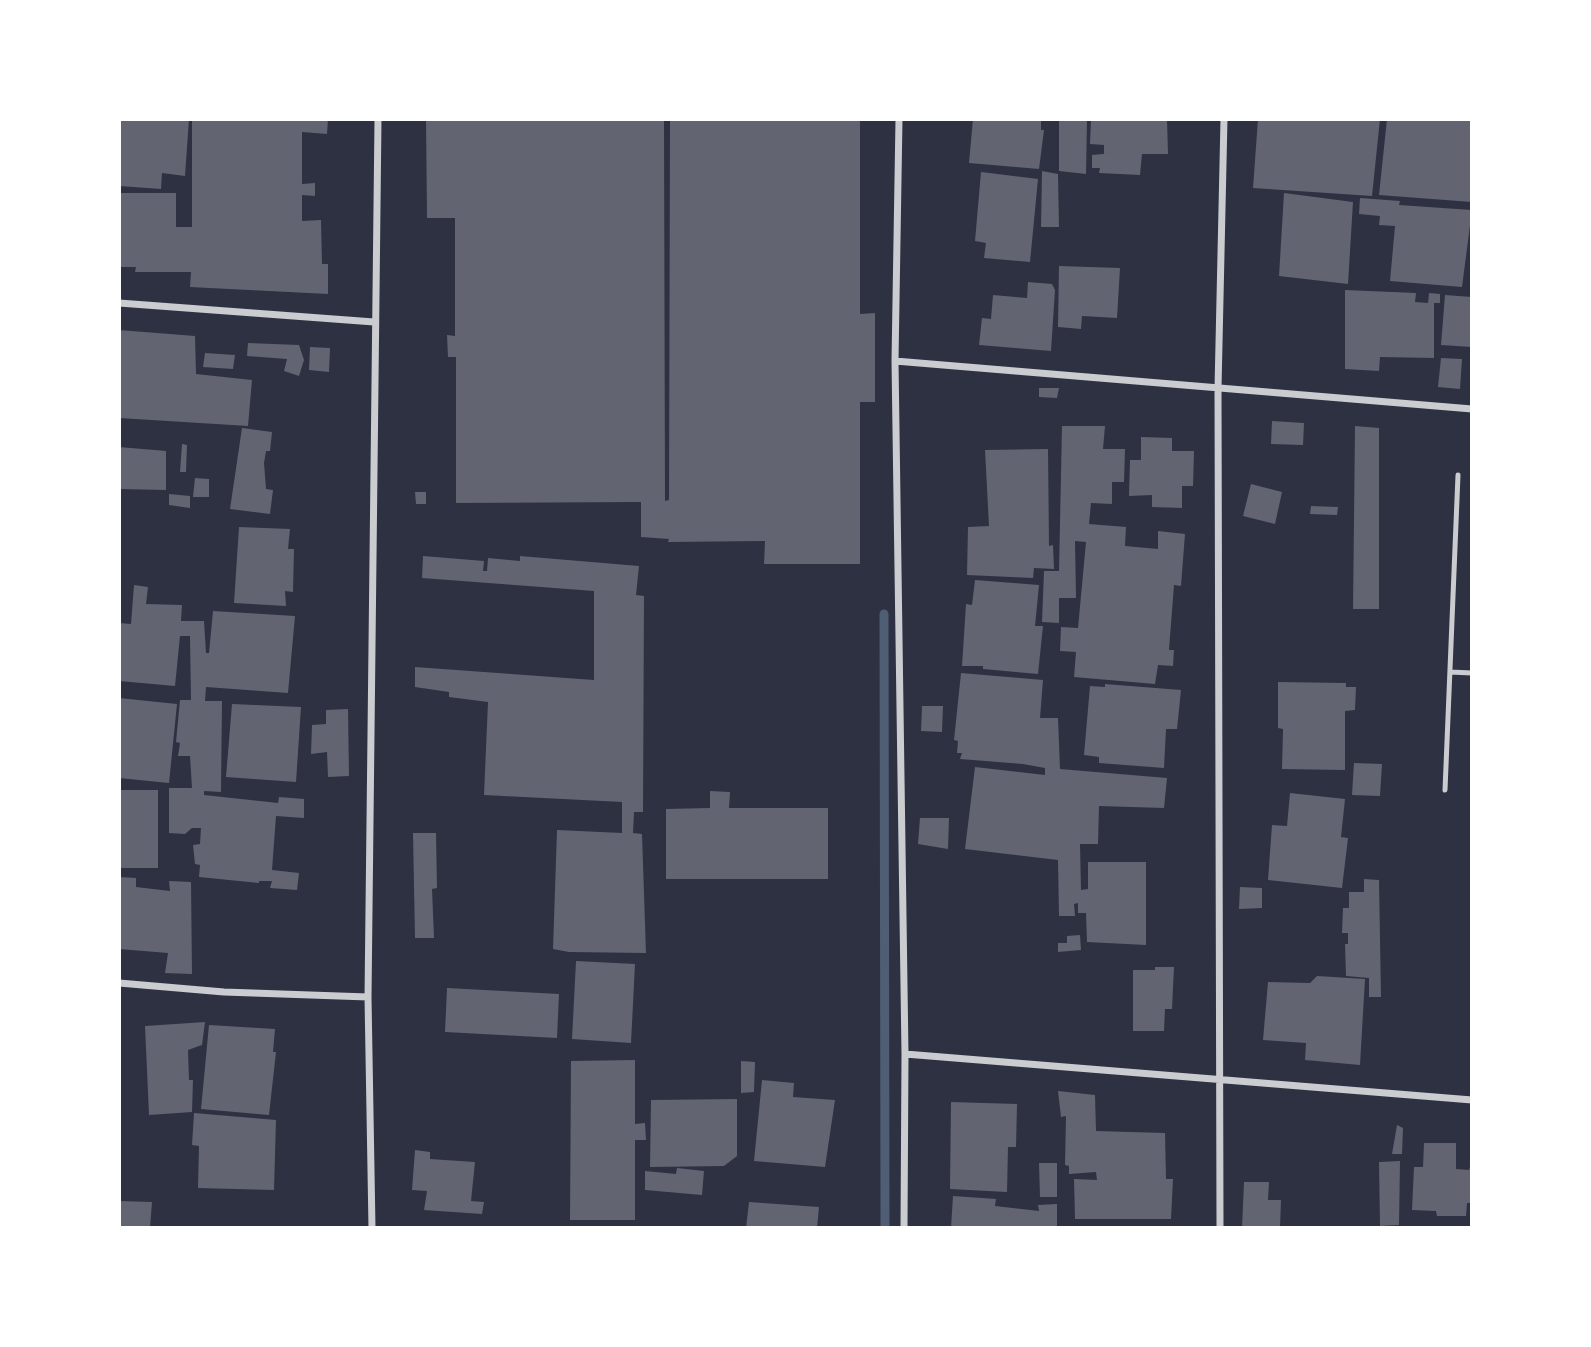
<!DOCTYPE html>
<style>
body{margin:0}
#map{position:relative;width:1591px;height:1347px;overflow:hidden;background:#2d3142;font-family:"DejaVu Sans",sans-serif}
canvas{display:block}
.frame{position:absolute;inset:0;border:121px solid #fff;pointer-events:none}
</style>
<div id="map">
<canvas width="1591" height="1347"></canvas>
<div class="frame"></div>
</div>
<script>
const ctx = document.querySelector('canvas').getContext('2d');
ctx.lineJoin = 'round';
const shape = rows => new Path2D(rows.map(r => 'M' + r).join(''));
function trace(path, color, width, dash) { ctx.strokeStyle = color; ctx.lineWidth = width; ctx.lineCap = dash ? 'butt' : 'round'; ctx.setLineDash(dash || []); ctx.stroke(path); }
function fillPath(path, color) { ctx.fillStyle = color; ctx.fill(path, 'evenodd'); }
trace(shape([
 [884,614,885,1228]
]), '#4f5d75', 9);
fillPath(shape([
 [119,119,189,119,185,176,162,173,161,189,119,186],
 [192,119,328,119,327,134,302,132,302,184,315,183,315,196,302,195,302,221,321,220,322,264,328,264,328,294,190,287,191,272,135,272,136,267,119,267,119,193,176,193,176,227,192,227],
 [426,119,664,119,665,501,669,500,670,119,860,119,860,314,875,313,875,402,860,402,860,564,764,564,765,541,668,542,669,539,641,537,641,502,456,503,456,357,448,357,447,335,455,336,455,218,427,218],
 [973,119,1041,119,1041,130,1044,130,1039,169,969,163],
 [1059,119,1087,119,1086,174,1059,171],
 [1091,119,1167,119,1168,154,1142,154,1140,175,1099,173,1100,168,1092,168,1092,155,1114,153,1104,154,1104,145,1090,144],
 [1258,119,1380,119,1372,196,1253,188],
 [1387,119,1472,119,1472,202,1379,195],
 [1042,171,1058,174,1059,227,1041,227],
 [981,172,1038,179,1030,262,984,258,986,243,975,241],
 [1284,193,1353,202,1348,284,1279,276],
 [1360,198,1400,201,1399,205,1472,210,1462,287,1390,281,1395,226,1379,225,1380,216,1359,214],
 [1059,266,1120,268,1117,318,1082,316,1081,329,1058,327],
 [1028,282,1052,284,1055,290,1051,351,979,345,982,318,991,319,993,295,1027,298],
 [1345,290,1416,293,1415,302,1428,303,1429,293,1440,294,1440,303,1434,303,1434,358,1380,357,1379,371,1345,369],
 [1445,295,1472,297,1472,347,1441,345],
 [119,330,195,336,196,374,252,380,248,426,119,418],
 [248,343,299,345,304,360,299,376,284,371,287,359,247,356],
 [310,347,330,348,329,372,309,370],
 [205,353,235,355,233,369,203,367],
 [1441,358,1462,359,1460,389,1438,387],
 [1039,388,1059,388,1057,398,1039,397],
 [1272,421,1304,423,1303,445,1271,444],
 [1062,426,1105,426,1103,449,1125,449,1124,482,1112,482,1112,504,1091,503,1089,524,1126,527,1125,546,1158,549,1158,531,1185,534,1181,586,1174,585,1169,650,1174,650,1173,666,1158,665,1155,684,1074,677,1076,652,1060,651,1061,627,1078,628,1086,542,1075,541,1076,598,1059,598,1059,623,1042,622,1044,571,1059,571],
 [1355,426,1379,428,1379,609,1353,609],
 [242,428,272,432,270,451,266,451,264,463,266,489,273,490,270,514,230,509],
 [1141,437,1172,438,1172,451,1194,451,1193,486,1182,486,1182,508,1152,507,1152,495,1129,496,1130,460,1141,460],
 [182,444,187,445,186,472,180,472],
 [119,447,166,451,166,490,119,489],
 [1048,449,1049,546,1053,545,1054,569,1034,568,1033,578,967,575,968,527,989,526,985,450],
 [195,478,209,479,209,497,193,497],
 [1251,484,1282,492,1275,524,1243,516],
 [415,492,426,492,426,504,416,504],
 [169,494,190,496,190,508,169,505],
 [1311,506,1338,507,1337,515,1310,514],
 [239,527,290,529,288,549,294,549,293,592,285,591,286,606,234,603],
 [423,556,484,561,483,571,487,571,488,558,520,561,520,556,639,566,636,595,644,596,643,812,634,812,633,833,642,834,646,953,569,952,553,949,557,830,622,833,622,802,484,795,488,702,449,697,449,692,415,687,415,667,594,680,594,591,422,578],
 [975,580,1039,585,1035,626,1043,626,1038,674,983,669,983,666,962,666,966,604,972,605],
 [134,585,148,587,146,604,182,605,181,621,204,621,206,653,209,653,213,611,295,616,288,693,206,687,205,701,222,701,221,792,204,791,204,795,278,803,279,797,304,799,304,818,276,816,272,870,299,873,297,890,270,888,272,881,259,881,259,883,199,877,200,865,195,864,193,845,200,844,201,828,192,828,185,834,169,833,169,788,192,788,190,756,178,756,180,743,176,742,180,700,191,700,190,636,180,636,175,686,119,681,119,623,131,624],
 [961,673,1043,680,1040,718,1058,718,1060,769,1167,778,1164,808,1099,806,1098,844,1080,844,1081,890,1088,889,1088,862,1146,862,1146,945,1087,942,1086,913,1078,913,1078,903,1074,904,1075,916,1059,916,1058,860,965,849,975,767,1045,775,1045,768,1023,764,960,759,962,753,957,753,958,741,954,740],
 [1278,682,1346,683,1346,687,1356,687,1355,710,1345,711,1345,770,1282,769,1283,729,1278,728],
 [1105,684,1181,690,1177,729,1166,729,1164,768,1099,763,1099,757,1084,755,1090,686,1105,687],
 [119,698,177,704,169,783,119,778],
 [232,704,301,707,296,782,226,777],
 [922,706,943,706,942,732,921,731],
 [348,709,349,776,328,777,327,752,311,754,312,725,326,724,326,710],
 [1354,763,1382,764,1380,796,1352,795],
 [119,790,158,790,158,868,119,868],
 [710,791,730,792,729,808,828,808,828,879,666,879,666,809,710,808],
 [1290,793,1345,799,1341,837,1348,838,1342,888,1268,880,1272,825,1287,826],
 [920,818,949,818,948,849,918,844],
 [413,833,436,833,437,888,432,889,434,938,415,938],
 [119,877,136,878,136,887,170,891,169,881,191,882,192,974,165,973,168,953,119,949],
 [1364,879,1379,880,1381,997,1369,997,1369,978,1346,976,1345,944,1348,944,1348,933,1342,933,1343,908,1349,908,1349,892,1364,892],
 [1240,887,1262,888,1262,908,1239,909],
 [1080,935,1081,950,1058,952,1058,943,1067,943,1067,936],
 [576,961,635,964,631,1043,572,1039],
 [1155,967,1174,967,1172,1009,1165,1009,1164,1031,1133,1031,1133,970,1155,970],
 [1317,976,1365,979,1360,1065,1305,1060,1306,1043,1263,1040,1268,982,1310,983],
 [447,988,559,994,557,1038,445,1032],
 [205,1022,202,1045,188,1050,189,1080,193,1080,192,1112,149,1115,145,1026],
 [209,1025,275,1029,273,1052,276,1052,269,1115,201,1109],
 [635,1060,635,1124,645,1123,646,1140,635,1140,635,1220,570,1220,571,1061],
 [741,1061,755,1062,754,1092,741,1093],
 [762,1080,794,1083,793,1097,835,1100,825,1167,754,1161],
 [1058,1091,1095,1095,1096,1131,1165,1133,1166,1179,1173,1179,1171,1219,1075,1219,1074,1179,1097,1180,1096,1172,1069,1174,1069,1166,1065,1165,1066,1116,1061,1117],
 [737,1099,737,1156,724,1166,650,1167,651,1100],
 [951,1102,1017,1104,1016,1147,1008,1147,1007,1192,950,1189],
 [194,1113,276,1120,274,1190,198,1188,199,1146,192,1145],
 [1397,1125,1403,1128,1402,1154,1392,1154],
 [1424,1143,1456,1143,1456,1169,1469,1170,1472,1160,1472,1203,1467,1203,1466,1216,1437,1216,1436,1211,1412,1210,1414,1167,1423,1167],
 [415,1150,430,1152,430,1159,475,1162,471,1201,484,1202,482,1214,424,1210,427,1191,412,1190],
 [1400,1161,1399,1225,1380,1226,1379,1162],
 [1039,1163,1057,1163,1057,1197,1040,1197],
 [677,1168,704,1171,702,1195,645,1190,645,1171,676,1174],
 [1244,1182,1269,1182,1268,1200,1281,1200,1280,1228,1242,1228],
 [953,1196,996,1199,995,1206,1039,1211,1038,1205,1057,1204,1057,1228,951,1228],
 [119,1201,152,1202,150,1228,119,1228],
 [749,1202,819,1207,817,1228,746,1228]
]), '#626471');
trace(shape([
 [1450,672,1472,673],
 [1445,790,1458,475]
]), '#caccd0', 5);
trace(shape([
 [899,119,895,361,905,1054,904,1228],
 [119,303,374,322],
 [895,361,1472,409],
 [119,983,224,992,368,997],
 [905,1054,1472,1100],
 [372,1228,368,997,378,119],
 [1220,1228,1218,388,1224,119]
]), '#caccd0', 7);
</script>
